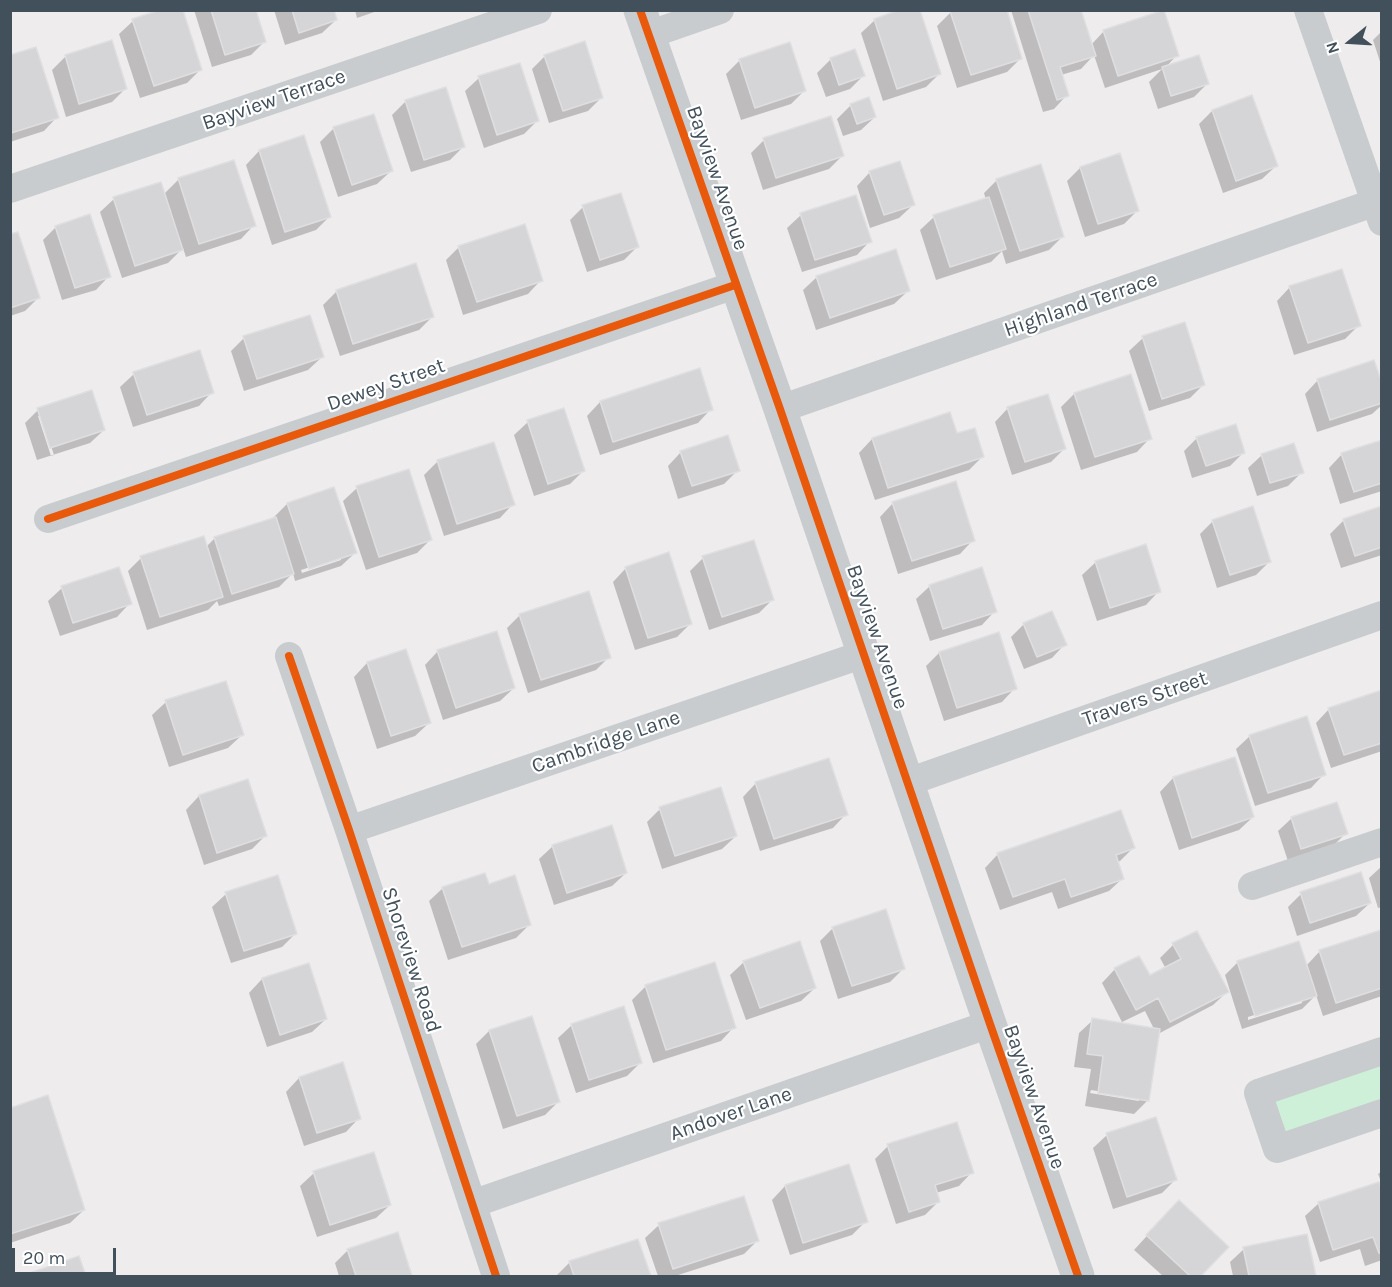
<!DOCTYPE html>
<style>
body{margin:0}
#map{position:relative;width:1392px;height:1287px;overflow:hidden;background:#eeecec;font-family:Karla,sans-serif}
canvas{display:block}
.frame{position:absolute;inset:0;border:12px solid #42505b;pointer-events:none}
.north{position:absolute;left:1320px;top:12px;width:60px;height:60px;-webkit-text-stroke:4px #fff;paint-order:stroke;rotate:252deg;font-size:16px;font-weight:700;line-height:24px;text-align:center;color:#42505b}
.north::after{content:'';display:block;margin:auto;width:21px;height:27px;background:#42505b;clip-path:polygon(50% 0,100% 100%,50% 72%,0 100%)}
.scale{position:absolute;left:12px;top:1248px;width:104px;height:27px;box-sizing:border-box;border:3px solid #42505b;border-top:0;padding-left:8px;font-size:18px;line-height:21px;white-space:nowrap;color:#42505b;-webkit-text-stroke:4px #fff;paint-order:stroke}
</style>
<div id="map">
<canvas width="1392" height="1287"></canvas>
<div class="frame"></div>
<div class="north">N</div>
<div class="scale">20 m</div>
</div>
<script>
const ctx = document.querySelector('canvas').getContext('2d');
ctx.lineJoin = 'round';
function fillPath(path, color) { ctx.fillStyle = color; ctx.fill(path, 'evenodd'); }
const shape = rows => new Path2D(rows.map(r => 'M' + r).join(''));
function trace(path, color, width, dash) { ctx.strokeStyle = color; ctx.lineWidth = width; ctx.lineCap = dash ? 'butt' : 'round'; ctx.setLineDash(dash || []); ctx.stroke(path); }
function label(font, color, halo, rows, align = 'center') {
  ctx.font = font + ' Karla,sans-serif'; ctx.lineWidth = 4.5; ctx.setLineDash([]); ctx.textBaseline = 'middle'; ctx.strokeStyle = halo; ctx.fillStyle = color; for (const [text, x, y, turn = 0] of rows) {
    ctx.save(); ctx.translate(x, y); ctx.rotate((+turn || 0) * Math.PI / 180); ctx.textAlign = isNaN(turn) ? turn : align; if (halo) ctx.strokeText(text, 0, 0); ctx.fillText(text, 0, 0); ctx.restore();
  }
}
fillPath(shape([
 [1381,1051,1381,1113,1277,1149,1258,1093]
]), '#cef0d9');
fillPath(shape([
 [194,10,254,10,265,41,251,55,212,67],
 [274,10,333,10,336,20,322,33,285,45],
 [355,10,380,10,357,18],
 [957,10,1021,58,1007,72,957,88,937,26,950,13],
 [1011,10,1080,10,1091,45,1104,31,1177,55,1165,68,1207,84,1194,97,1158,109,1149,82,1162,69,1105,88,1094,55,1081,69,1061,75,1067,95,1054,109,1043,112],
 [875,20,939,74,926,87,883,101,861,33],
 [133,21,200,70,187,83,140,98,119,34],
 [1382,31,1382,68,1373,40],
 [10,56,57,117,44,131,10,142],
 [66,56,125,89,112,102,66,117,52,70],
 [545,56,602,97,588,111,549,123,532,69],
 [831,59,863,76,850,89,826,97,817,73],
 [740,60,804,91,791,104,741,120,726,74],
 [479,78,537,121,524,134,484,148,465,91],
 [406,101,464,146,450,160,411,172,392,115],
 [851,105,875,117,861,130,843,136,837,119],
 [1212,111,1276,166,1262,179,1223,193,1199,124],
 [334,128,391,171,377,184,338,197,320,142],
 [764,140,842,156,829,169,763,190,751,153],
 [259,151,329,217,316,230,272,245,246,165],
 [233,162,254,225,241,239,186,257,183,248,168,263,122,278,100,212,114,199,163,195,178,180],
 [1080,168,1137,211,1124,224,1085,237,1067,181],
 [870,172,913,205,899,218,870,228,857,186],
 [997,180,1063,236,1049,250,1006,264,1002,251,991,262,936,280,920,230,934,217,986,200,984,193],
 [583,207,637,247,624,260,587,272,570,220],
 [801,215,870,241,857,255,802,272,787,228],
 [56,227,109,276,96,290,62,300,43,240],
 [10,236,38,298,25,311,10,316],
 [459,247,541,280,528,294,463,315,446,260],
 [817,277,908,291,894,304,816,330,803,290],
 [1290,287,1359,325,1345,339,1294,355,1277,301],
 [337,291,433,316,419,330,340,356,323,305],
 [244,338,322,357,308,370,244,391,231,351],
 [1143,338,1204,384,1190,398,1149,411,1129,351],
 [134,374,212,392,199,406,133,427,120,387],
 [1318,380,1382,387,1382,405,1372,414,1317,432,1305,394],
 [1074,394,1150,438,1137,452,1081,470,1061,407],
 [600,402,711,409,698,423,600,455,587,416],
 [1008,408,1064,449,1051,462,1012,475,995,422],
 [38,410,104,430,90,443,37,460,25,423],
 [38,416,41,416,54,455,51,456],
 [528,422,583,471,570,484,534,496,514,435],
 [956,435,983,456,969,470,875,500,859,453,872,439],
 [1197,438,1244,452,1230,466,1192,478,1184,451],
 [1382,442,1382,491,1340,504,1329,468,1342,454],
 [493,443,513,504,500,518,444,536,424,475,437,462],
 [681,452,738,470,724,484,678,499,668,466],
 [1262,455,1302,472,1288,486,1257,496,1248,468],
 [357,488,430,540,417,553,366,570,343,501],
 [893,503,973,540,960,554,898,574,880,517],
 [287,504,355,553,341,566,295,581,293,573,279,587,219,606,217,601,208,610,147,630,128,571,141,558,206,547,214,539,275,519,274,517],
 [341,557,341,560,302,573,301,570],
 [1382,508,1382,555,1341,568,1330,534,1344,520],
 [1213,521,1270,561,1256,575,1217,588,1200,534],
 [703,558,772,600,759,613,709,630,690,571],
 [1096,562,1159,591,1146,605,1097,621,1082,575],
 [626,568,691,623,677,637,635,650,613,582],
 [930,586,995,611,982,625,930,641,916,599],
 [62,588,130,603,117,617,60,636,48,601],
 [520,615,609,657,596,670,528,693,507,628],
 [1024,624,1065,644,1052,658,1024,669,1011,637],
 [438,651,514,688,500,701,443,720,425,665],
 [939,653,1015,688,1002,702,944,721,926,666],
 [367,663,429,723,415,736,377,749,354,677],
 [1382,692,1382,751,1331,768,1316,723,1329,709],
 [166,702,242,735,228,748,169,767,152,715],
 [1250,736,1324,774,1311,788,1255,806,1236,749],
 [1234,759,1253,817,1239,830,1179,850,1160,792,1173,778],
 [247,781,265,836,252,849,204,865,186,810,199,796],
 [756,783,846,814,833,828,760,851,743,797],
 [660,809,736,836,722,849,662,869,647,822],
 [1292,818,1346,833,1332,847,1288,861,1278,831],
 [553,846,626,873,612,886,554,905,539,859],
 [1133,848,1120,861,1117,862,1123,878,1109,891,1058,909,1052,892,1000,910,985,868,998,854],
 [1382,866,1382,907,1378,908,1369,878],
 [488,886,530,924,516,938,448,960,429,901,443,888],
 [226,894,296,933,282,947,231,963,212,907],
 [1301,894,1370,903,1356,916,1297,936,1288,907],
 [833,928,903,969,890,982,838,999,820,941],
 [1380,932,1382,936,1382,996,1323,1016,1316,995,1302,1009,1242,1029,1225,975,1238,962,1306,966,1320,951],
 [1302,1000,1302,1003,1248,1020,1248,1017],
 [1173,945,1227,992,1213,1005,1158,1034,1148,1100,1134,1114,1085,1106,1091,1069,1074,1067,1079,1033,1093,1020,1154,1029,1145,1011,1122,1022,1102,983,1115,969,1149,977,1166,969,1160,958],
 [1091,1090,1139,1098,1139,1101,1090,1093],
 [744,962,815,988,801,1001,746,1020,730,975],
 [262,979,326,1019,312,1032,267,1047,249,993],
 [646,986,734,1027,721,1041,653,1063,632,1000],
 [531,1018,558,1102,545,1115,503,1129,476,1044,489,1031],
 [572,1025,640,1063,627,1076,576,1093,558,1038],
 [299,1078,359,1118,346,1132,304,1146,286,1092],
 [10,1109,84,1210,70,1223,10,1243],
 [1107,1135,1175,1180,1162,1193,1113,1209,1093,1148],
 [888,1146,972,1172,959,1186,936,1193,939,1201,925,1215,896,1224,875,1159],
 [848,1166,866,1221,852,1235,790,1255,772,1200,785,1186],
 [1382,1171,1382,1184,1378,1174],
 [314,1173,390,1205,376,1218,317,1237,300,1186],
 [1382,1195,1382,1260,1365,1266,1360,1249,1320,1262,1305,1216,1319,1203],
 [1166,1215,1227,1247,1199,1276,1163,1276,1134,1250],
 [659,1225,757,1241,744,1254,675,1276,658,1276,645,1238],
 [397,1234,411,1276,339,1276,335,1263,348,1250],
 [1306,1236,1314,1276,1233,1276,1230,1262,1244,1249],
 [637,1240,649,1276,556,1276,569,1263],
 [78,1258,85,1276,26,1276,28,1275]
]), '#0003');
const building = shape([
 [160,10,183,10,202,70,154,86,132,19,160,10],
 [211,10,256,10,266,42,225,55,211,10],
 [292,10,334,10,337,20,299,33,292,10],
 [899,10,920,10,941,74,897,89,874,19,899,10],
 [952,10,1007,10,1022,59,971,75,950,11,952,10],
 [1028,10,1081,10,1096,56,1060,67,1069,96,1057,100,1028,10],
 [1164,10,1179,56,1118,76,1103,30,1164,10],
 [112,40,127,89,79,104,65,55,112,40],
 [585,41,603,98,563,111,544,55,585,41],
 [790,42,806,91,755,108,739,59,790,42],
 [36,47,59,118,11,133,10,55,36,47],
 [855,49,865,76,839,85,830,58,855,49],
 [1199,55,1209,84,1171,96,1162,67,1199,55],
 [520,63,539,121,497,135,478,76,520,63],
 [446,87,465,147,424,160,405,100,446,87],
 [1252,95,1278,166,1236,181,1212,110,1252,95],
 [869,97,876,117,857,124,850,104,869,97],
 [374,114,393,171,352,185,333,127,374,114],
 [831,116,844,156,776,178,763,138,831,116],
 [304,135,331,217,285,232,259,150,304,135],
 [1120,153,1139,211,1098,224,1080,167,1120,153],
 [234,160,256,226,199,244,178,178,234,160],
 [900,161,915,205,884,215,869,171,900,161],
 [1041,164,1064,237,1020,251,996,179,1041,164],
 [161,182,183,250,135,266,113,197,161,182],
 [621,193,639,247,600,260,582,205,621,193],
 [856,195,872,242,815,260,800,213,856,195],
 [989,197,1006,249,950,267,933,215,989,197],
 [90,214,111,277,75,288,55,226,90,214],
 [525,224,543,281,477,302,458,246,525,224],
 [18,232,40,298,10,308,10,234,18,232],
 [896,249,910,291,830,318,816,276,896,249],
 [416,263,434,317,353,344,336,290,416,263],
 [1342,269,1361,326,1308,343,1289,286,1342,269],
 [310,315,324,357,257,379,243,336,310,315],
 [1185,322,1205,385,1162,399,1142,336,1185,322],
 [200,350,214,393,147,415,133,372,200,350],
 [1374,360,1382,383,1382,403,1330,420,1317,379,1374,360],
 [700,368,713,410,613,442,600,401,700,368],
 [1131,374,1152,439,1095,457,1074,393,1131,374],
 [92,390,105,430,50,448,37,408,92,390],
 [1048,394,1066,449,1025,462,1007,407,1048,394],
 [564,408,585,471,548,484,527,420,564,408],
 [950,412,957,433,975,428,984,457,888,488,872,438,950,412],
 [1236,424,1245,453,1206,466,1196,437,1236,424],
 [728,435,740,471,692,486,680,451,728,435],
 [1382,440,1382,483,1354,492,1341,453,1382,440],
 [494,442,515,505,457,524,437,460,494,442],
 [1294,443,1304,473,1270,483,1261,454,1294,443],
 [409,469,432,540,379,557,356,486,409,469],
 [956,481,975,541,912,561,892,502,956,481],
 [334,487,357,553,309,569,287,503,334,487],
 [1253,506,1271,562,1230,575,1212,520,1253,506],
 [1382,506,1382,547,1355,556,1343,519,1382,506],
 [276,517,294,574,232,594,214,537,276,517],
 [204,536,223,597,160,617,140,556,204,536],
 [754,540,774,600,722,617,702,556,754,540],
 [1146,544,1161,592,1110,608,1095,561,1146,544],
 [669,552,692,624,648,638,625,567,669,552],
 [119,567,132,604,73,623,61,586,119,567],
 [982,567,997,612,943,629,929,585,982,567],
 [589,591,611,658,541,680,519,614,589,591],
 [1052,611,1067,645,1037,657,1023,623,1052,611],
 [497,631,515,688,456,708,437,650,497,631],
 [999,632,1017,689,957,708,939,652,999,632],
 [406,649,431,723,391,736,367,662,406,649],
 [226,681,244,735,183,755,165,700,226,681],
 [1382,690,1382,743,1344,755,1328,708,1382,690],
 [1307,716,1326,775,1268,793,1249,735,1307,716],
 [1235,757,1254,817,1192,838,1173,777,1235,757],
 [829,758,848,815,774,839,755,782,829,758],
 [248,779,267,836,217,853,199,795,248,779],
 [721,787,737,836,675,856,659,807,721,787],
 [1337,802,1348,834,1301,849,1291,817,1337,802],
 [1121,810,1135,848,1116,855,1124,879,1071,897,1065,879,1013,897,997,853,1121,810],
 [612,825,627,873,567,893,552,845,612,825],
 [1361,872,1371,903,1310,923,1300,892,1361,872],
 [485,873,489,884,515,875,531,925,462,947,442,887,485,873],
 [278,875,297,934,244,951,225,892,278,875],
 [886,909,905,969,852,986,832,927,886,909],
 [1381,930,1382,988,1336,1003,1319,950,1381,930],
 [1197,931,1229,992,1170,1022,1158,998,1136,1010,1114,968,1139,956,1150,975,1181,959,1172,943,1197,931],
 [800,941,816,988,760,1008,743,961,800,941],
 [1299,941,1317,996,1255,1016,1237,961,1299,941],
 [715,962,736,1028,666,1050,645,985,715,962],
 [309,963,327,1019,280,1035,262,978,309,963],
 [624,1006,642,1063,589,1080,571,1024,624,1006],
 [532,1016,560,1102,517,1116,489,1030,532,1016],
 [1092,1018,1160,1029,1149,1101,1098,1093,1103,1056,1087,1054,1092,1018],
 [343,1062,361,1119,317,1133,299,1077,343,1062],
 [48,1095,85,1210,10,1234,10,1108,48,1095],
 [1156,1117,1177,1180,1127,1197,1106,1133,1156,1117],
 [957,1122,974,1173,935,1185,940,1202,909,1212,887,1144,957,1122],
 [374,1152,391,1205,330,1225,313,1171,374,1152],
 [849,1164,868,1222,803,1243,785,1185,849,1164],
 [1379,1182,1382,1190,1382,1252,1379,1253,1373,1237,1333,1250,1318,1202,1379,1182],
 [744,1196,759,1241,673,1269,658,1223,744,1196],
 [1179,1200,1229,1247,1201,1276,1190,1276,1146,1235,1179,1200],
 [398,1232,412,1276,356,1276,347,1249,398,1232],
 [1307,1234,1316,1276,1249,1276,1243,1247,1307,1234],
 [638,1239,651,1276,574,1276,569,1261,638,1239],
 [79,1256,86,1276,28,1276,27,1274,79,1256]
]);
fillPath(building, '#d5d4d7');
trace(building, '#dfdee0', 1.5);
trace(shape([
 [1308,10,1382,222],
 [648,35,720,10],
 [10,189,538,10],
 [780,409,1382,200],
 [48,519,735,285],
 [289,656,349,830,496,1276],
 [908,782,1382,615],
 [349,830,864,654],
 [1252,886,1382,842],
 [1382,1051,1258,1093,1277,1149,1382,1113],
 [472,1204,990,1024]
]), '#c8ccce', 28);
trace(shape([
 [640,10,780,409,990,1024,1078,1276]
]), '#c8ccce', 33);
trace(shape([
 [640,10,780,409,990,1024,1078,1276],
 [48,519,735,285],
 [289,656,349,830,496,1276]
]), '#e8590c', 8);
label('21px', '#42505b', '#fff', [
 ["Bayview Terrace",274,100,-19],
 ["Bayview Avenue",717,178,71],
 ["Highland Terrace",1081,305,-19],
 ["Dewey Street",386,385,-19],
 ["Bayview Avenue",877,637,71],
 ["Travers Street",1145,699,-19],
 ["Cambridge Lane",606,742,-19],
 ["Shoreview Road",411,960,72],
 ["Bayview Avenue",1034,1097,71],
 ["Andover Lane",731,1114,-19]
]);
</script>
